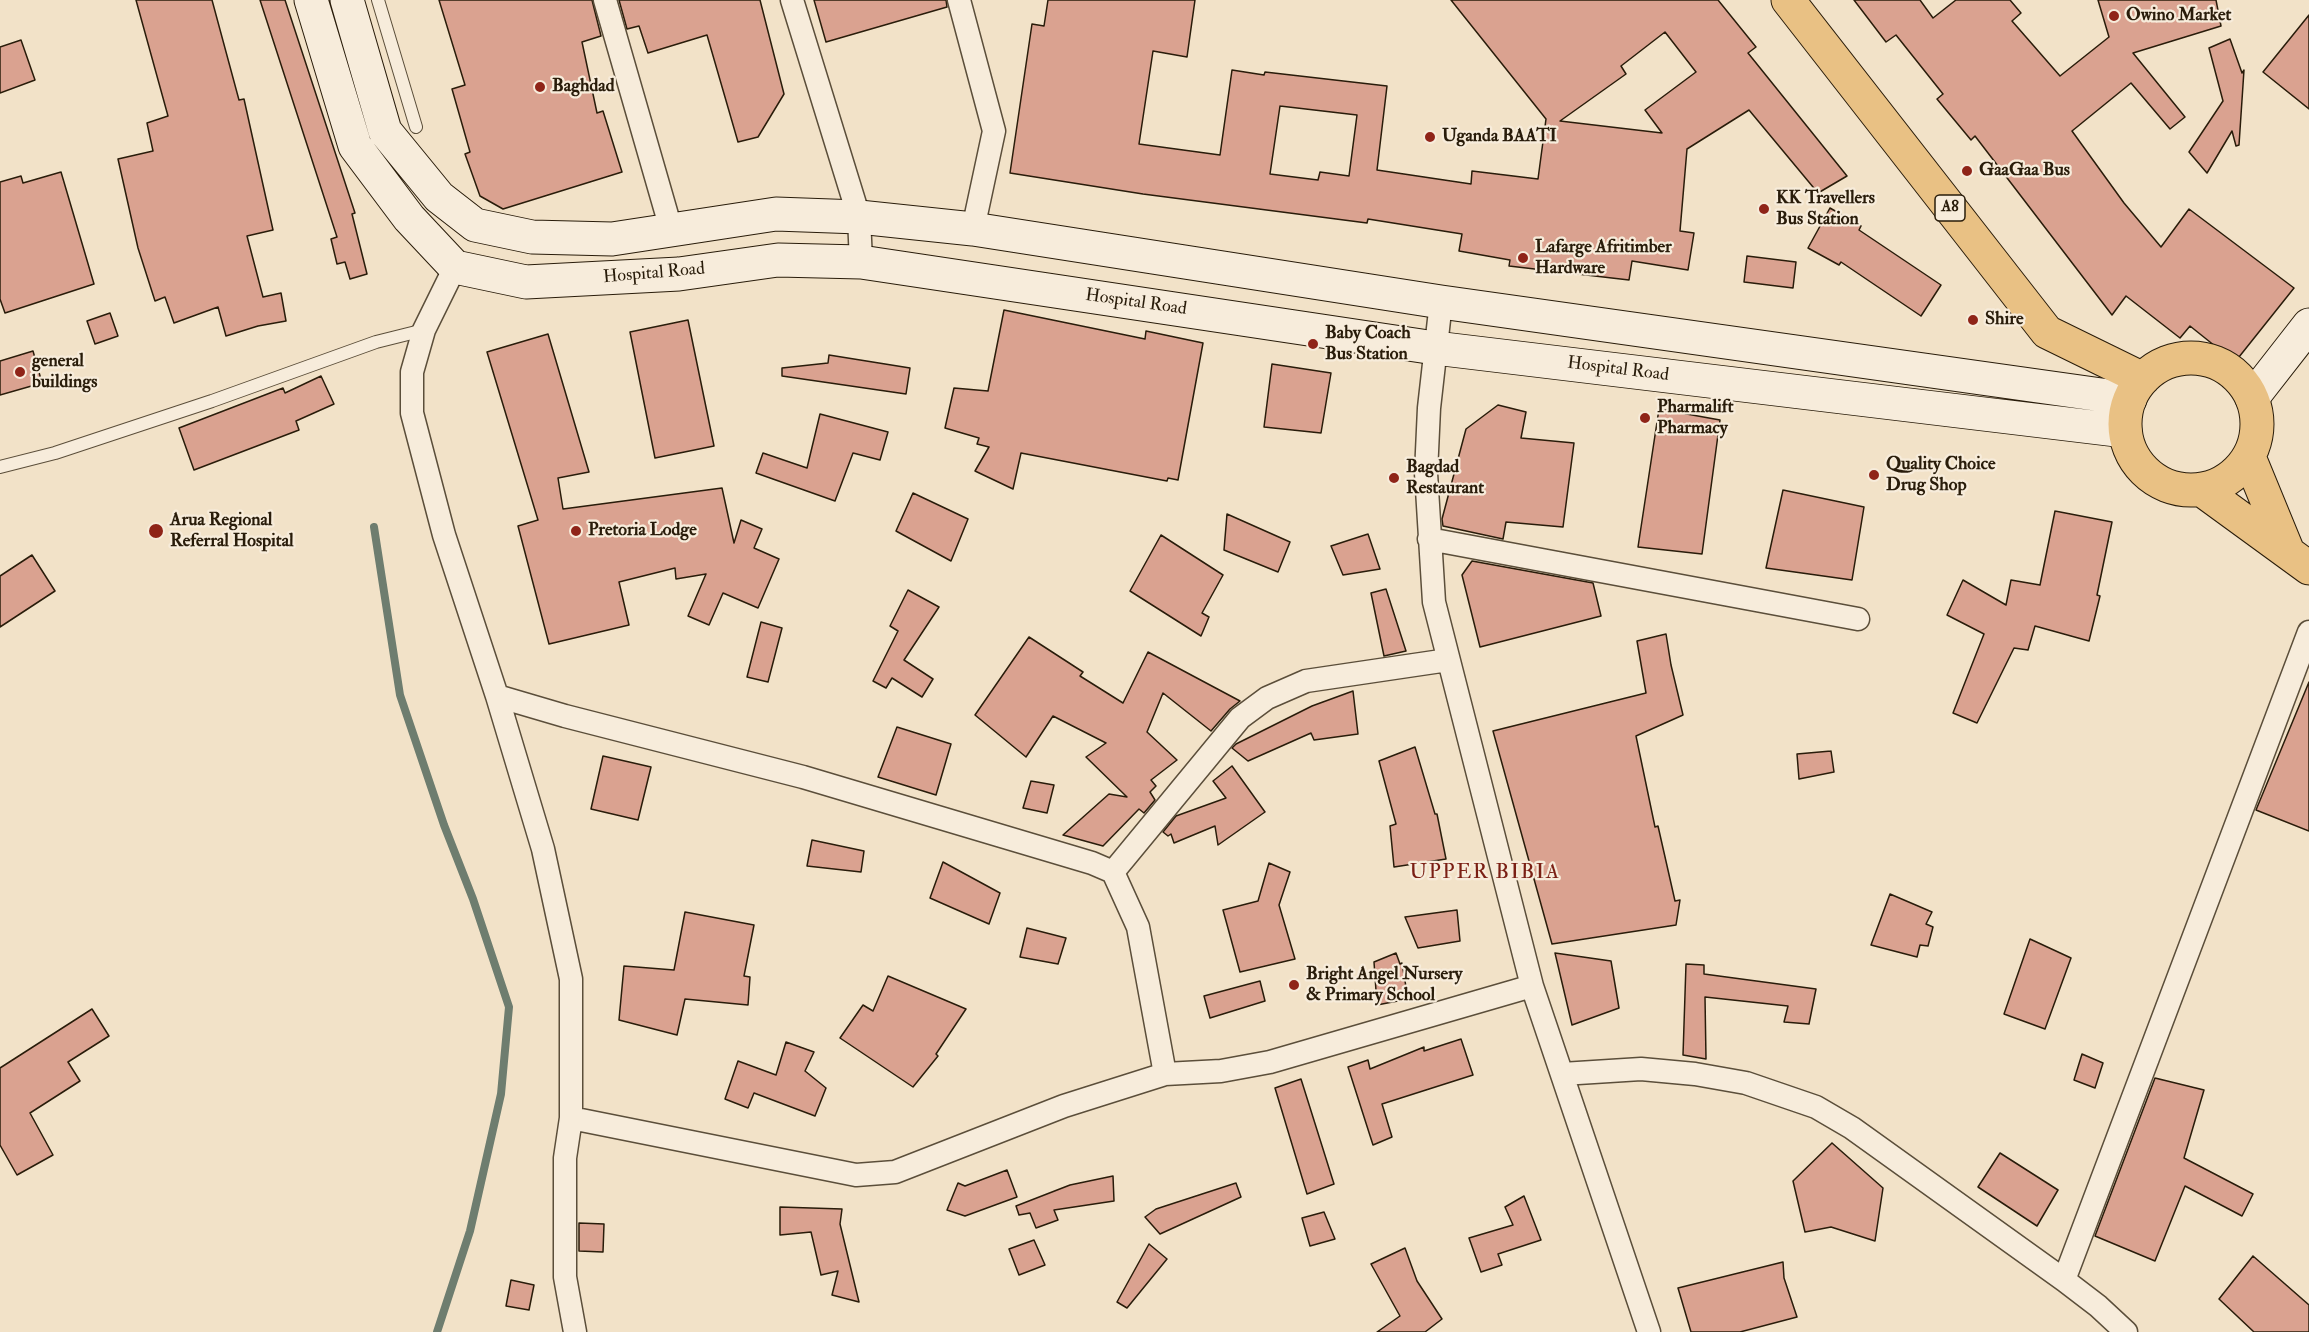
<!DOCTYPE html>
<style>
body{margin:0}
canvas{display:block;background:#f2e2c8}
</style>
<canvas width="2309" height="1332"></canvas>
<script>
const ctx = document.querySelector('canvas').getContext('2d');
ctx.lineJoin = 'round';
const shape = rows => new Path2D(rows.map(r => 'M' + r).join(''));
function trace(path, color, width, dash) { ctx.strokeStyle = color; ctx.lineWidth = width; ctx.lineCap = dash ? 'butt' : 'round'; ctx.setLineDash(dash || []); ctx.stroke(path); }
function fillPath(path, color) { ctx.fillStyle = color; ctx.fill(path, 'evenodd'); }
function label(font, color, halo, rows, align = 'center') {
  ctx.font = font + ' "IM FELL Double Pica",serif'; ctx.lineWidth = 4.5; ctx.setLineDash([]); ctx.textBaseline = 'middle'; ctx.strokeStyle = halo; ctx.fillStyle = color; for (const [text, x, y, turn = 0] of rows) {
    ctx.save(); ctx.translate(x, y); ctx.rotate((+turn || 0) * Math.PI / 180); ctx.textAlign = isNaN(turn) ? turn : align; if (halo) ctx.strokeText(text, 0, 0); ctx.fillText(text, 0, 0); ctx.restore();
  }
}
trace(shape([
 [374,527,400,695,444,825,473,899,509,1007,501,1094,470,1231,437,1332]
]), '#6e7d6f', 8);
const building = shape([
 [136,0,212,0,239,100,244,99,273,230,247,236,263,297,281,293,286,321,258,326,226,336,218,307,174,323,165,297,155,301,138,248,118,159,153,151,147,123,168,116,136,0],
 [260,0,285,0,355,213,352,214,367,274,350,279,345,262,337,264,331,239,337,237,260,0],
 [439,0,592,0,601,36,582,42,597,113,603,111,622,172,503,209,480,196,465,154,470,152,452,89,465,85,439,0],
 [619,0,760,0,784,94,758,137,738,142,707,35,648,53,639,26,627,29,619,0],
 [814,0,946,0,947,7,826,42,814,0],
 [1048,0,1195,0,1187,57,1153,51,1139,144,1220,155,1232,70,1264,75,1265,72,1387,86,1377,170,1471,184,1472,171,1538,179,1546,119,1451,0,1718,0,1756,47,1748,53,1847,176,1818,193,1749,110,1687,149,1680,231,1694,233,1688,270,1632,261,1629,280,1509,266,1510,260,1459,251,1462,234,1368,219,1367,223,1143,194,1010,173,1032,24,1044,26,1048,0],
 [1665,32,1696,72,1645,110,1662,133,1560,121,1626,74,1621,66,1665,32],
 [1280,106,1357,115,1349,176,1320,172,1318,180,1270,174,1280,106],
 [1854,0,1920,0,1933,18,1956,0,2010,0,2021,13,2012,21,2060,76,2109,37,2098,0,2216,0,2221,26,2133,53,2185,117,2170,129,2131,83,2072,131,2124,203,2161,247,2189,209,2294,288,2235,362,2190,326,2180,338,2126,296,2112,315,1975,136,1971,140,1937,99,1943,94,1896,35,1886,42,1854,0],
 [2309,15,2309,109,2263,72,2309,15],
 [2230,39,2242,73,2244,70,2239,145,2236,146,2232,131,2207,173,2189,152,2223,101,2209,48,2230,39],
 [21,40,35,80,0,93,0,47,21,40],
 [61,172,94,284,5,313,0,299,0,182,21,176,23,183,61,172],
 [1830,208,1861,226,1859,230,1941,285,1921,316,1841,262,1839,265,1808,248,1830,208],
 [1747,256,1796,262,1793,288,1744,282,1747,256],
 [1004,310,1145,339,1146,331,1203,343,1178,480,1168,478,1167,481,1021,453,1013,489,975,471,989,447,977,444,979,438,945,428,954,388,988,391,1004,310],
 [110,313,118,336,95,344,87,321,110,313],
 [688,320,714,446,655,458,630,332,688,320],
 [548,334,589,472,558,478,563,509,722,488,734,543,741,520,762,529,754,548,779,559,758,608,723,593,709,625,688,616,706,574,676,579,675,568,619,582,629,625,549,644,518,526,538,520,487,352,548,334],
 [33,351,42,383,0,395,0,361,33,351],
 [829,355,910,368,906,394,782,376,782,368,828,363,829,355],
 [1272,364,1331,373,1321,433,1264,427,1272,364],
 [321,376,334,404,296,421,299,430,194,470,179,428,283,388,285,393,321,376],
 [1498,405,1526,412,1521,438,1574,443,1563,527,1506,522,1503,539,1443,526,1442,519,1466,429,1498,405],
 [1659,409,1720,420,1702,554,1638,547,1659,409],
 [820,414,888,432,880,460,853,453,835,501,756,473,763,453,807,468,820,414],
 [1783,490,1864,507,1852,580,1766,568,1783,490],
 [913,493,968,519,951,561,896,531,913,493],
 [2055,511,2112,522,2097,595,2100,596,2089,641,2035,626,2028,650,2014,648,1977,723,1953,713,1984,634,1947,615,1963,580,2006,605,2011,580,2040,585,2055,511],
 [1227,514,1290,542,1278,572,1224,550,1227,514],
 [1368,534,1380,569,1343,575,1331,546,1368,534],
 [1161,535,1223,575,1202,613,1209,617,1201,636,1130,591,1161,535],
 [32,555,55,591,0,627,0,576,32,555],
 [1472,561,1593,583,1601,616,1480,647,1462,575,1472,561],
 [1386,589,1406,651,1384,656,1371,593,1386,589],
 [908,590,939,607,904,660,933,679,922,697,892,678,886,688,873,681,898,631,890,626,908,590],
 [761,622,782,628,768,682,747,677,761,622],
 [1666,634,1671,665,1683,715,1636,736,1655,827,1658,826,1675,901,1680,900,1676,925,1552,944,1493,731,1646,693,1637,641,1666,634],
 [1029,637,1083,672,1080,676,1123,703,1148,652,1240,701,1230,709,1211,731,1163,693,1147,732,1177,760,1151,780,1156,786,1150,792,1155,800,1144,813,1139,809,1103,846,1063,835,1109,794,1127,797,1086,757,1106,743,1053,716,1026,757,975,715,1029,637],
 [2309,682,2309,831,2256,810,2309,682],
 [1353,691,1358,734,1314,740,1311,733,1248,761,1232,748,1236,744,1312,706,1353,691],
 [897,727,951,744,936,795,878,777,897,727],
 [1415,747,1435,814,1437,814,1446,859,1394,867,1390,826,1396,824,1379,761,1415,747],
 [1831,751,1834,772,1799,779,1797,754,1831,751],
 [603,756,651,767,638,820,591,809,603,756],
 [1232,766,1265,812,1218,845,1215,826,1174,843,1171,834,1168,836,1163,832,1176,816,1226,798,1213,781,1232,766],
 [1031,781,1054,785,1047,813,1023,808,1031,781],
 [812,840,864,851,861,872,807,866,812,840],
 [943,862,1000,893,989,924,930,898,943,862],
 [1269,863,1290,872,1279,905,1295,959,1240,972,1223,910,1258,901,1269,863],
 [1890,894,1932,912,1926,924,1933,927,1928,946,1920,945,1917,957,1871,945,1890,894],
 [1457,910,1460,941,1418,948,1405,917,1457,910],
 [685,912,754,925,744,976,750,977,748,1005,685,999,677,1035,619,1020,624,966,674,970,685,912],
 [1027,928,1066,938,1058,964,1020,957,1027,928],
 [2030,939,2071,958,2045,1029,2004,1014,2030,939],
 [1396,953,1400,964,1402,963,1408,999,1377,1005,1374,962,1396,953],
 [1555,953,1611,961,1619,1008,1572,1025,1555,953],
 [1686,964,1704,965,1704,974,1816,989,1809,1024,1784,1022,1788,1006,1705,997,1706,1059,1683,1055,1686,964],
 [888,976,966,1009,936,1054,938,1056,913,1087,840,1038,863,1005,873,1011,888,976],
 [1260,981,1265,1001,1210,1018,1204,996,1260,981],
 [92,1009,109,1036,68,1062,80,1081,30,1113,53,1155,17,1175,0,1145,0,1068,92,1009],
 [1461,1039,1473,1075,1382,1104,1392,1137,1373,1145,1348,1067,1368,1060,1370,1069,1424,1047,1424,1051,1461,1039],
 [786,1042,814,1052,805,1071,826,1088,815,1116,754,1093,748,1108,725,1099,738,1061,776,1075,786,1042],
 [2082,1054,2103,1063,2095,1088,2074,1080,2082,1054],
 [2155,1078,2204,1090,2184,1158,2253,1194,2242,1216,2185,1186,2155,1261,2095,1236,2155,1078],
 [1301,1079,1334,1184,1307,1194,1275,1088,1301,1079],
 [1832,1143,1883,1188,1875,1241,1831,1227,1805,1232,1793,1181,1832,1143],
 [2000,1153,2058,1190,2037,1226,1978,1187,2000,1153],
 [1007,1170,1017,1197,965,1216,947,1210,958,1183,965,1186,1007,1170],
 [1113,1176,1114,1201,1054,1210,1058,1220,1036,1228,1030,1213,1019,1215,1016,1206,1070,1185,1113,1176],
 [1236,1183,1241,1197,1160,1234,1145,1217,1156,1209,1236,1183],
 [1524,1196,1541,1240,1498,1254,1502,1265,1481,1272,1469,1238,1513,1225,1505,1207,1524,1196],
 [780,1207,842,1209,840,1224,859,1302,832,1295,838,1271,821,1275,811,1232,780,1235,780,1207],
 [1324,1212,1335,1239,1310,1246,1302,1218,1324,1212],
 [579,1223,604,1224,603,1252,579,1251,579,1223],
 [1034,1240,1045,1265,1019,1275,1009,1249,1034,1240],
 [1149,1244,1167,1259,1127,1308,1117,1302,1149,1244],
 [1405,1248,1417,1281,1442,1319,1425,1332,1377,1332,1400,1316,1371,1264,1405,1248],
 [2253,1256,2309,1305,2309,1332,2254,1332,2219,1299,2253,1256],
 [1783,1262,1784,1278,1797,1317,1740,1332,1691,1332,1678,1288,1783,1262],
 [511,1280,534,1285,529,1310,506,1306,511,1280]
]);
fillPath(building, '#daa290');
trace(building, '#291c0a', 1.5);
const lane = shape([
 [378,0,416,127],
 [0,467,55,453,212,401,376,342,424,330]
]);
const street = shape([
 [605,0,671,229],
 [792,0,859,217,861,262],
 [959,0,994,131,973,229],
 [455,267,424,330,412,372,412,413,444,535,497,696,543,849,571,979,571,1118,565,1158,565,1277,575,1332],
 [1441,302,1429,408,1426,473,1434,602,1532,986,1649,1332],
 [1429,539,1858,619],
 [497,696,565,716,803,777,1092,863,1113,872,1138,927,1165,1074],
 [1113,872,1240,718,1267,698,1306,681,1448,660],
 [1562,1074,1641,1069,1695,1074,1746,1083,1816,1107,1852,1128,2064,1280,2098,1306,2126,1332],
 [571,1118,856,1175,895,1172,1064,1106,1165,1074,1221,1071,1270,1062,1532,986],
 [2064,1280,2309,632]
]);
const secondary = shape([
 [311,0,355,146,409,218,455,267,526,282,679,274,778,260,861,262,1435,348,2125,431],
 [347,0,385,131,439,197,475,225,532,237,612,239,776,214,859,217,973,229,1441,302,2130,399],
 [2252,398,2309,325]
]);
const primary = shape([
 [1788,0,2047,332,2143,379],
 '2125 424a66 66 0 1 1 132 0a66 66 0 1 1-132 0Z',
 [2249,457,2288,552],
 [2202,490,2309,568]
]);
trace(lane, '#5b4e3a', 14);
trace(street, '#5b4e3a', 25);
trace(secondary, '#291c0a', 35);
trace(primary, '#291c0a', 35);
trace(lane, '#f7ecdb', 12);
trace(street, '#f7ecdb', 22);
trace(secondary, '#f7ecdb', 33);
trace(primary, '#e9c184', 33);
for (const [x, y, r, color] of [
 [2114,16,6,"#8f2418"],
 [540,87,6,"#8f2418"],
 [1430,137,6,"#8f2418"],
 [1967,171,6,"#8f2418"],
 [1764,209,6,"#8f2418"],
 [1523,258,6,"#8f2418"],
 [1973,320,6,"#8f2418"],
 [1313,344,6,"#8f2418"],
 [20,372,6,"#8f2418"],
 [1645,418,6,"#8f2418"],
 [1874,475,6,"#8f2418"],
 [1394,478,6,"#8f2418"],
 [156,531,8,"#8f2418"],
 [576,531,6,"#8f2418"],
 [1294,985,6,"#8f2418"]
]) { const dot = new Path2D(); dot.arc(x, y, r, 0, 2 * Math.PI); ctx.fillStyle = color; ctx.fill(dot); trace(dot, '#f7ecdb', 2); }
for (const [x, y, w] of [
 [1950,208,30]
]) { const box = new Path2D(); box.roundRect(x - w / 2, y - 13, w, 26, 4.5); ctx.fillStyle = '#f7ecdb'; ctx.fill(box); trace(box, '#291c0a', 1.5); }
label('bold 16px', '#291c0a', null, [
 ["A8",1950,208]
]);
label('bold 18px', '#291c0a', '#f7ecdb', [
 ["Owino Market",2126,16],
 ["Baghdad",552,87],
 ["Uganda BAATI",1442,137],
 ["GaaGaa Bus",1979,171],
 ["KK Travellers",1776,199],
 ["Bus Station",1776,220],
 ["Lafarge Afritimber",1535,248],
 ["Hardware",1535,269],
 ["Shire",1985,320],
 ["Baby Coach",1325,334],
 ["Bus Station",1325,355],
 ["general",32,362],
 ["buildings",32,383],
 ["Pharmalift",1657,408],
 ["Pharmacy",1657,429],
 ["Quality Choice",1886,465],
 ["Drug Shop",1886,486],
 ["Bagdad",1406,468],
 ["Restaurant",1406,489],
 ["Arua Regional",170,521],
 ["Referral Hospital",170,542],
 ["Pretoria Lodge",588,531],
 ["Bright Angel Nursery",1306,975],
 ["& Primary School",1306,996]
], 'left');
label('18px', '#291c0a', '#f7ecdb', [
 ["Hospital Road",654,274,-5],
 ["Hospital Road",1136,303,8],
 ["Hospital Road",1618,370,7]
]);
ctx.letterSpacing = '1.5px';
label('21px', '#7a1f14', '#f7ecdb', [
 ["UPPER BIBIA",1485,873]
]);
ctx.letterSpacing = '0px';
</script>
